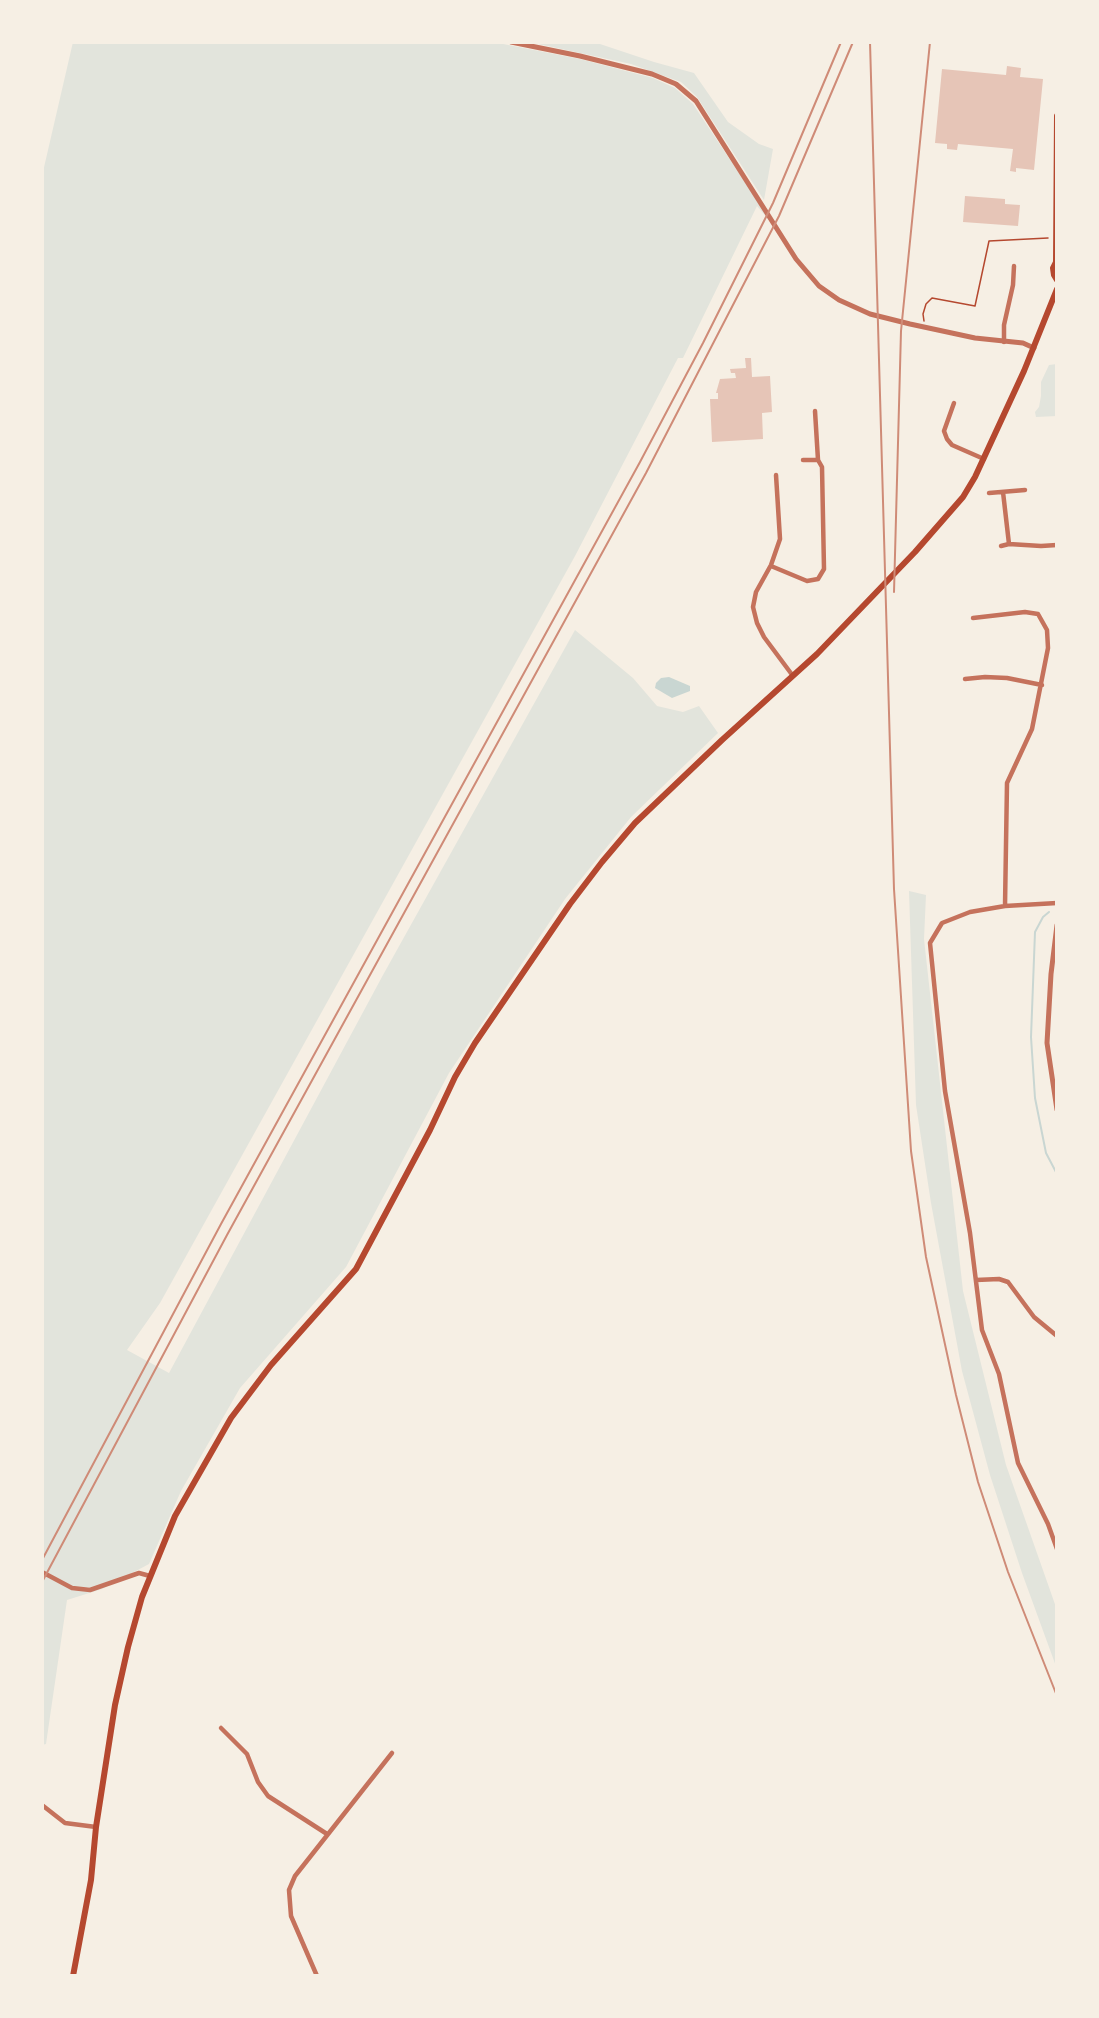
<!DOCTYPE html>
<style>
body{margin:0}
#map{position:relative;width:1099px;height:2018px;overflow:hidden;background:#f6efe4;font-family:Rubik,sans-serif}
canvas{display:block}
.frame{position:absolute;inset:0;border:44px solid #f6efe4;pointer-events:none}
</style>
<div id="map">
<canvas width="1099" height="2018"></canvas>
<div class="frame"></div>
</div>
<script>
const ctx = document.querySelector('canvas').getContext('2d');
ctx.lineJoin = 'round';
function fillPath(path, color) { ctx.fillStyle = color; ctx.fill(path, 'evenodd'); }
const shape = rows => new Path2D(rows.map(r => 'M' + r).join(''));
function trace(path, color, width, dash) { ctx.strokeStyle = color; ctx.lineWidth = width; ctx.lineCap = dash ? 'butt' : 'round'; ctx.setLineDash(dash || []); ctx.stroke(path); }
fillPath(shape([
 [73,42,493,42,580,59,653,78,675,88,693,104,774,226,757,206,683,358,678,358,575,556,160,1303,127,1350,169,1373,383,975,575,630,633,678,657,706,683,712,699,706,718,733,631,817,565,899,449,1073,346,1267,240,1388,181,1491,149,1564,102,1589,67,1600,46,1744,42,1745,42,176],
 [529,42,594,42,654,62,694,73,728,122,759,144,773,149,764,200,697,97,681,82,631,64],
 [1057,364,1057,416,1036,417,1035,412,1039,407,1041,396,1041,382,1049,365],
 [909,891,926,895,924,939,963,1291,1006,1465,1057,1610,1057,1669,1022,1573,990,1475,962,1371,931,1203,916,1105]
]), '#e2e4dc');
fillPath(shape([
 [669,677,690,686,690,691,672,698,655,688,656,683,661,678]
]), '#c9d6d2');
trace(shape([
 [1049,912,1043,917,1035,932,1031,1037,1035,1098,1046,1153,1057,1174]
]), '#c9d6d2', 2);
fillPath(shape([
 [1007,66,1021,68,1020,77,1043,79,1034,170,1016,168,1016,172,1010,171,1013,149,958,144,957,150,947,149,947,144,935,143,942,69,1006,75],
 [965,196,1005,199,1005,204,1020,205,1018,226,963,222],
 [745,358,751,358,752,377,770,376,772,412,762,413,763,439,712,442,710,399,718,399,718,393,716,393,720,379,736,378,735,373,731,373,730,369,746,368]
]), '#e6c5b7');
trace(shape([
 [924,321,923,314,926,304,932,298,975,306,989,241,1048,238]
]), '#b5482f', 1.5);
trace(shape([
 [1004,342,1004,325,1013,285,1014,266],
 [954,403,944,431,947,439,952,445,984,459],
 [803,460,818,460],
 [776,475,780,539,771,565,756,592,753,607,757,623,764,637,793,676],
 [1003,492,1009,544],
 [989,493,1025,490],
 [1001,546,1009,544,1041,546,1057,545],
 [771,566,807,581,818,579,824,569,822,467,818,460,815,411],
 [973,618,1025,612,1038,614,1047,630,1048,648,1032,729,1007,783,1005,906],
 [965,679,985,677,1007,678,1042,685],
 [1057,903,1005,906,970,912,942,923,930,943,945,1091,970,1233,982,1330,999,1374,1018,1463,1048,1524,1057,1549],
 [976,1280,999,1279,1008,1282,1034,1317,1057,1336],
 [42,1572,72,1588,90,1590,139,1573,150,1576],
 [221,1728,247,1754,258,1782,268,1796,327,1834],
 [42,1805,65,1823,96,1827],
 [317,1976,291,1916,289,1890,295,1876,392,1753]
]), '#c5725c', 4.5);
trace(shape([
 [511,42,580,56,652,74,676,84,696,101,796,259,819,286,839,300,870,314,910,324,975,338,1023,343,1034,348],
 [1057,925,1051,974,1047,1043,1057,1110]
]), '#c5725c', 5);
trace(shape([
 [1057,116,1056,262,1053,268,1054,275,1057,280],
 [73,1976,91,1880,96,1827,115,1705,128,1647,142,1597,175,1516,231,1418,271,1365,356,1269,430,1130,455,1077,475,1043,570,904,602,862,635,823,722,740,817,654,915,552,963,497,975,477,1024,371,1057,289]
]), '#b5482f', 6);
trace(shape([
 [870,42,894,889,911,1151,926,1257,956,1395,978,1482,1008,1572,1057,1696],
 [894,592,901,331,930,42],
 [42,1560,221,1224,640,462,703,343,773,203,841,42],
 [42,1582,227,1235,646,473,779,216,853,42]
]), '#cf8b77', 2);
</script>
